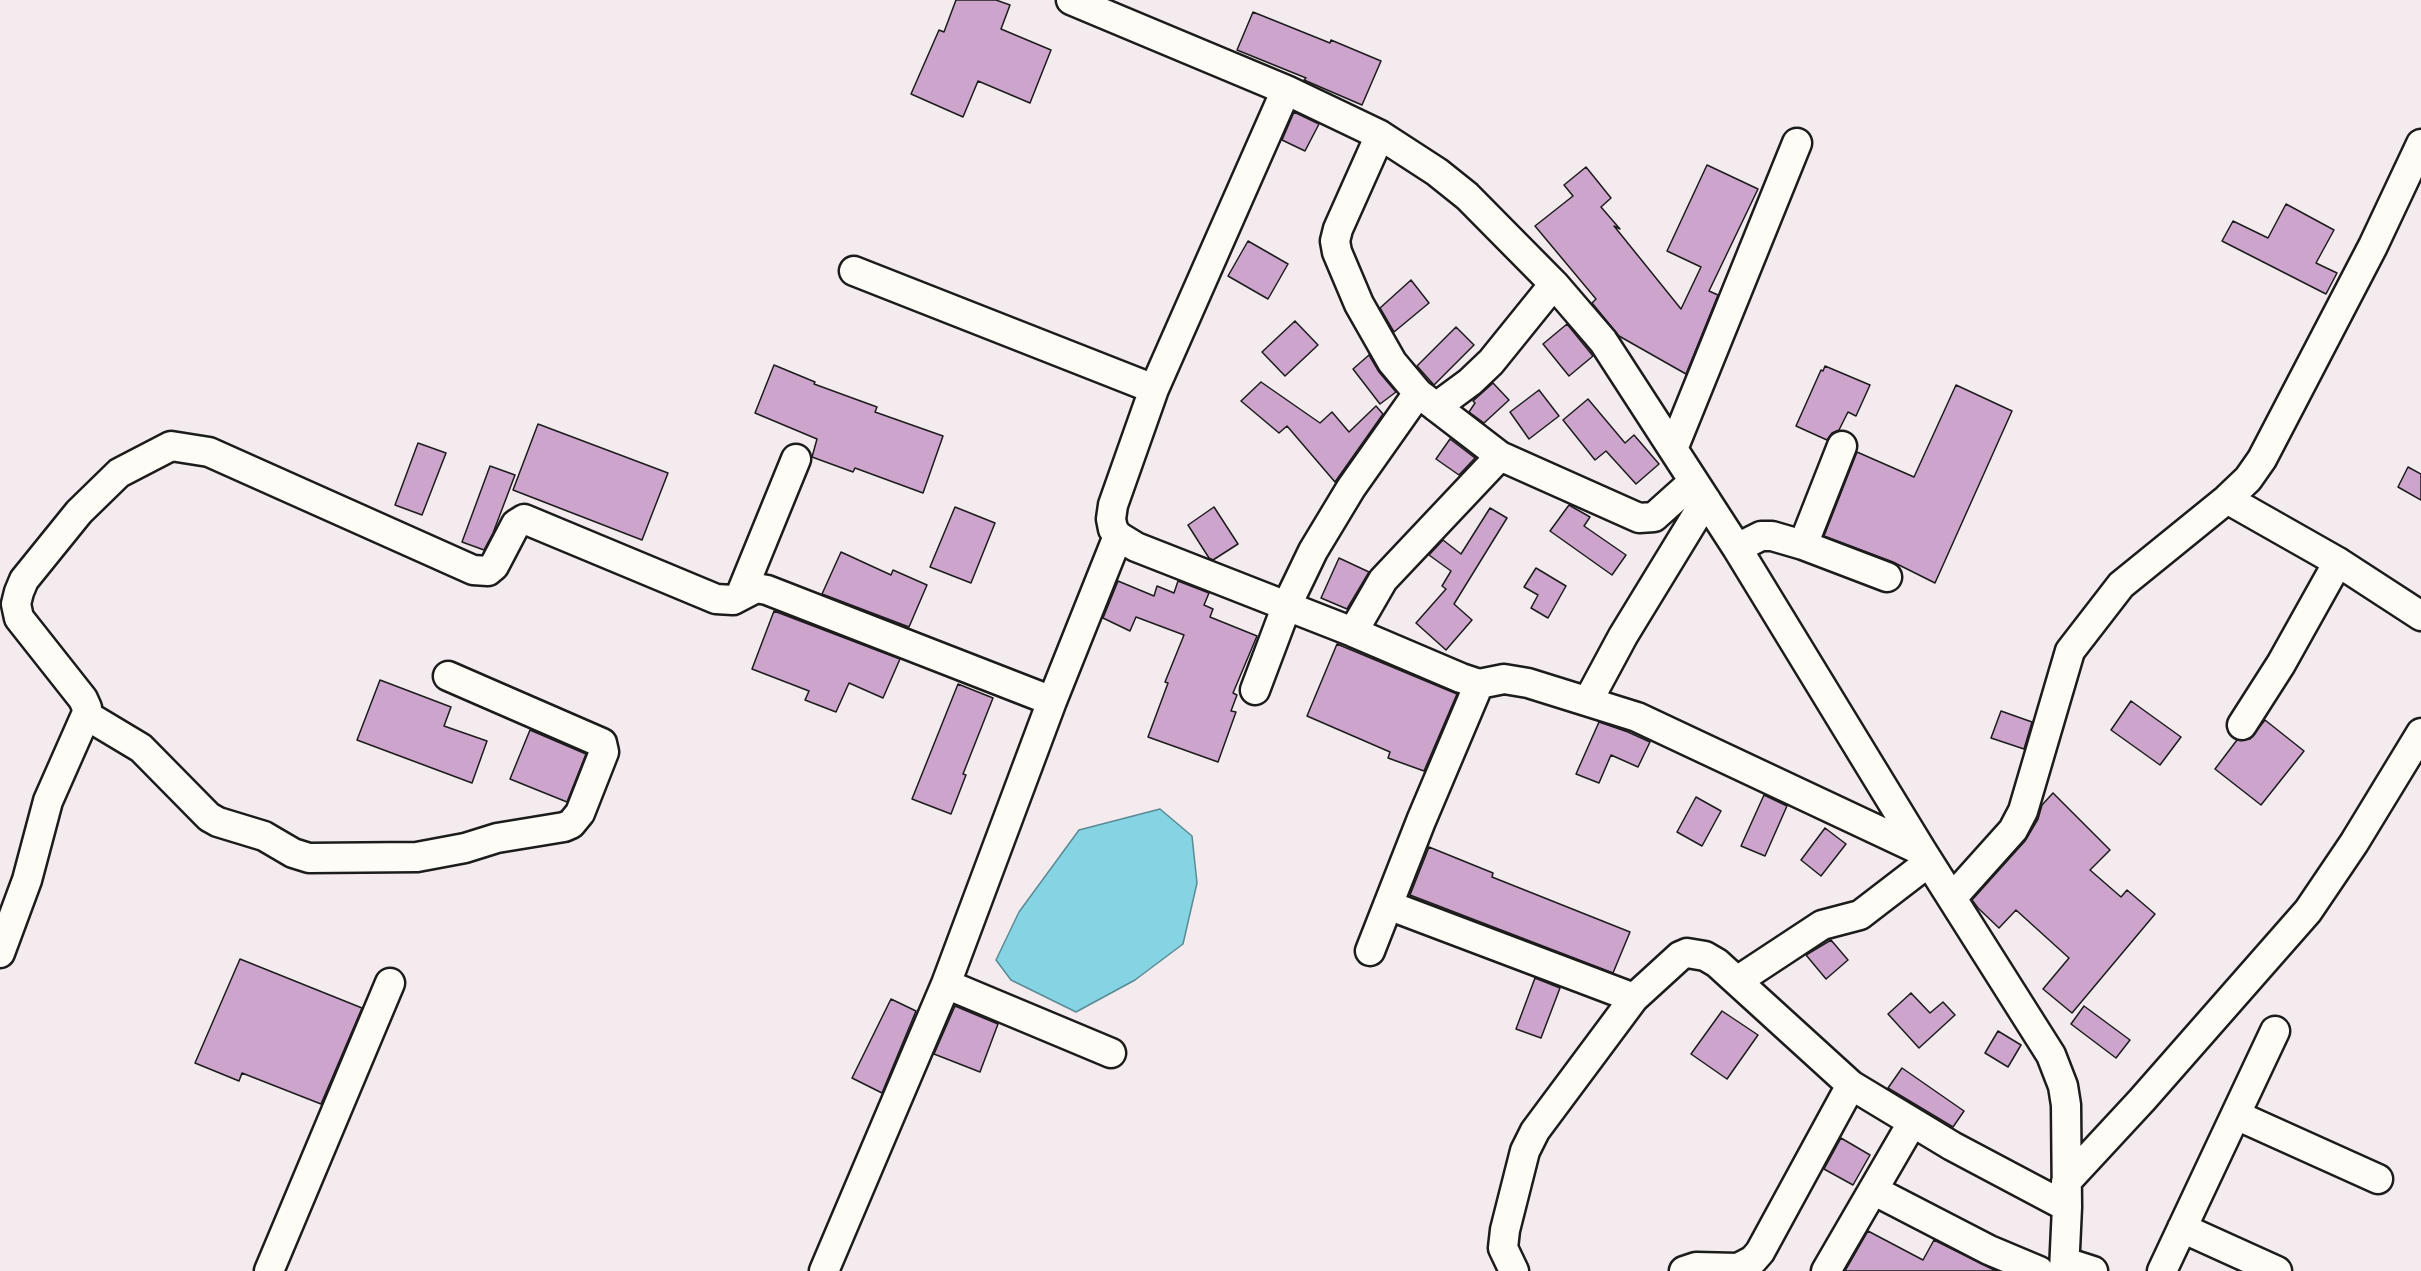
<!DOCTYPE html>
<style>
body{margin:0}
canvas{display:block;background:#f3ebee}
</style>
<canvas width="2421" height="1271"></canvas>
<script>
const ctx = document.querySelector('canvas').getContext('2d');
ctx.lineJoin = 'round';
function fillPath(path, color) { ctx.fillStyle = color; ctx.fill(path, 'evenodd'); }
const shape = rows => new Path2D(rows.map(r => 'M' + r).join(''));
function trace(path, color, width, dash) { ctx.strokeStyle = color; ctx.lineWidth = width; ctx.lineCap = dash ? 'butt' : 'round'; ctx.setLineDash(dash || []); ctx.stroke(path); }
const water = shape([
 [1160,809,1192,836,1197,883,1183,944,1135,980,1076,1012,1011,980,996,960,1019,912,1079,830,1160,809]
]);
fillPath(water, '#85d4e4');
trace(water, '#5b8a94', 1.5);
const building = shape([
 [956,0,996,0,1010,5,1001,29,1051,50,1030,103,978,81,963,117,911,94,939,30,944,32,956,0],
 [1253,12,1330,43,1331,40,1381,61,1362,105,1304,80,1306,78,1237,50,1253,12],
 [1294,112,1319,124,1305,151,1282,140,1294,112],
 [1707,165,1758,189,1709,291,1718,295,1686,374,1619,336,1592,303,1596,299,1535,226,1573,196,1564,185,1586,167,1611,198,1601,207,1620,229,1614,226,1681,309,1701,267,1667,251,1707,165],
 [2286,204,2334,230,2316,263,2337,273,2326,294,2222,241,2233,221,2268,238,2286,204],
 [1248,241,1288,264,1268,299,1228,276,1248,241],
 [1411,280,1429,303,1394,332,1380,308,1411,280],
 [1295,321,1318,345,1285,376,1262,352,1295,321],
 [1567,324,1593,356,1569,376,1543,344,1567,324],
 [1456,327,1474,345,1434,385,1417,366,1456,327],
 [1369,355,1379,372,1396,392,1380,404,1353,369,1369,355],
 [774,365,815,382,814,384,877,407,875,412,943,436,923,493,855,468,853,472,812,457,817,439,755,413,774,365],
 [1825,366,1870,385,1856,416,1848,412,1839,430,1832,433,1827,440,1796,426,1821,370,1823,371,1825,366],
 [1261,382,1320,423,1332,412,1349,432,1376,406,1383,414,1335,482,1287,426,1279,433,1241,401,1261,382],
 [1493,383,1509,400,1484,423,1469,412,1475,403,1473,401,1493,383],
 [1956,385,2012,411,1935,583,1893,562,1824,536,1857,452,1914,477,1956,385],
 [1539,390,1559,416,1529,439,1510,412,1539,390],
 [1588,399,1625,443,1634,435,1659,464,1636,484,1606,451,1595,460,1563,420,1588,399],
 [538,424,668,473,642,540,513,490,538,424],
 [1450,439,1475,458,1459,475,1436,459,1450,439],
 [418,443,446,453,422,515,395,505,418,443],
 [490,466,515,475,493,533,484,550,462,542,490,466],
 [2408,467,2421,474,2421,500,2398,487,2408,467],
 [1569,505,1590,517,1584,526,1626,555,1612,575,1550,531,1569,505],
 [955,507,995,523,971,583,930,567,955,507],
 [1214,507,1238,544,1213,560,1209,558,1188,525,1214,507],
 [1490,508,1507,518,1454,604,1472,620,1446,650,1416,623,1446,589,1442,586,1451,571,1429,555,1443,540,1461,554,1490,508],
 [841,552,891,575,893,570,927,585,909,627,822,594,841,552],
 [1339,558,1369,572,1347,609,1321,598,1339,558],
 [1536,568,1566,586,1548,618,1531,608,1538,595,1524,587,1536,568],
 [1118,581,1154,596,1157,586,1174,593,1178,581,1209,593,1204,605,1213,609,1210,617,1257,636,1233,693,1237,695,1231,711,1236,712,1218,762,1148,737,1168,683,1165,682,1184,635,1136,617,1130,631,1103,618,1118,581],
 [774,611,900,659,883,698,849,683,836,712,805,700,809,691,752,669,774,611],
 [1337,644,1457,694,1424,771,1388,758,1390,752,1307,716,1337,644],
 [380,680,451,707,444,726,487,741,472,783,357,740,380,680],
 [958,684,993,698,963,774,966,775,951,814,912,799,958,684],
 [2131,701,2181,737,2160,765,2111,730,2131,701],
 [2001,711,2032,722,2024,749,1991,738,2001,711],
 [2265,720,2304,751,2261,805,2215,769,2237,740,2250,739,2265,720],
 [1599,722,1628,732,1650,742,1638,767,1611,755,1599,783,1576,774,1599,722],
 [530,730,586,754,567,802,510,779,530,730],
 [2053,793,2110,850,2090,870,2121,897,2127,890,2155,914,2072,1013,2043,989,2069,958,2016,910,1999,928,1978,908,1972,900,2025,841,2038,819,2042,805,2053,793],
 [1764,795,1787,806,1765,856,1741,846,1764,795],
 [1696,797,1721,811,1702,846,1677,832,1696,797],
 [1825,828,1846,844,1821,876,1801,860,1825,828],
 [1429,847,1493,873,1492,877,1630,932,1613,973,1410,895,1429,847],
 [1831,940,1848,960,1826,979,1806,955,1831,940],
 [240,959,362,1008,321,1104,242,1073,239,1081,195,1063,240,959],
 [1535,978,1560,988,1541,1038,1516,1029,1535,978],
 [1911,993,1930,1013,1943,1002,1955,1015,1919,1048,1888,1014,1911,993],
 [891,999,916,1011,882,1093,852,1078,891,999],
 [955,1006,998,1024,980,1072,934,1054,955,1006],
 [2084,1006,2130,1040,2116,1058,2071,1024,2084,1006],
 [1722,1011,1758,1035,1727,1079,1691,1054,1722,1011],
 [1998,1031,2021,1045,2008,1067,1985,1053,1998,1031],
 [1902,1068,1964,1111,1953,1127,1888,1088,1902,1068],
 [1841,1138,1870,1155,1853,1185,1824,1169,1841,1138],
 [1868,1231,1923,1260,1934,1240,1996,1271,1845,1271,1868,1231]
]);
fillPath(building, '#cda5cc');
trace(building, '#1c1c1c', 1.5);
const minor = shape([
 [1071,0,1286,90,1380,135,1437,172,1467,196,1554,284,1603,341,1737,548,1922,851,2051,1055,2063,1086,2066,1105,2067,1207,2064,1271],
 [1286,90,1154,389,1113,505,1111,519,1113,529,1118,536,1136,547,1353,632,1461,678,1479,684,1504,679,1528,683,1637,717,1922,851],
 [1380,135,1338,229,1335,241,1337,252,1359,304,1392,362,1418,393,1500,456,1639,518,1654,517,1693,482],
 [854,271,1154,389],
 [1436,407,1470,382,1491,362,1554,284],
 [1673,449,1797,143],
 [2227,499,2338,562,2421,616],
 [1803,545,1842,446],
 [1737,548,1761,536,1772,536,1803,545,1887,577],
 [740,596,796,459],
 [1353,632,1383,580,1500,456],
 [1255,690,1287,605,1313,551,1351,488,1418,393],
 [1588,701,1623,636,1706,500],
 [86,715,141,748,209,817,218,822,264,836,293,853,309,858,417,857,465,848,497,838,564,827,571,824,580,813,604,752,602,743,448,676],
 [2242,725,2281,664,2338,562],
 [1952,898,2013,830,2023,811,2070,651,2121,585,2227,499,2248,479,2262,459,2373,246,2421,144],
 [1388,905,1634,998],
 [1370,951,1421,821,1479,684],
 [0,953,27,880,48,801,86,715,87,708,83,699,19,618,16,604,19,592,24,580,79,512,119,473,171,446,209,452,473,570,488,571,494,566,516,524,524,519,716,599,733,600,756,588,767,590,1052,701],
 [1737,981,1822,925,1860,915,1929,862],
 [946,984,1111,1053],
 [2236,1115,2378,1179],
 [2066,1182,2142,1100,2308,911,2354,843,2421,733],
 [1873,1190,1989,1250,2039,1271],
 [2182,1228,2277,1271],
 [2065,1262,2093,1271],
 [269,1271,390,983],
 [824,1271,946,984,1052,701,1118,536],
 [1514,1271,1503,1248,1505,1230,1525,1151,1535,1131,1634,998,1680,956,1687,953,1705,956,1717,963,1851,1085,1952,1146,2067,1207],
 [1684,1271,1696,1267,1738,1268,1753,1260,1760,1252,1851,1085],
 [1826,1271,1912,1123],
 [2162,1271,2275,1031]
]);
trace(minor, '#1c1c1c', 33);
trace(minor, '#fdfcf7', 28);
</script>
